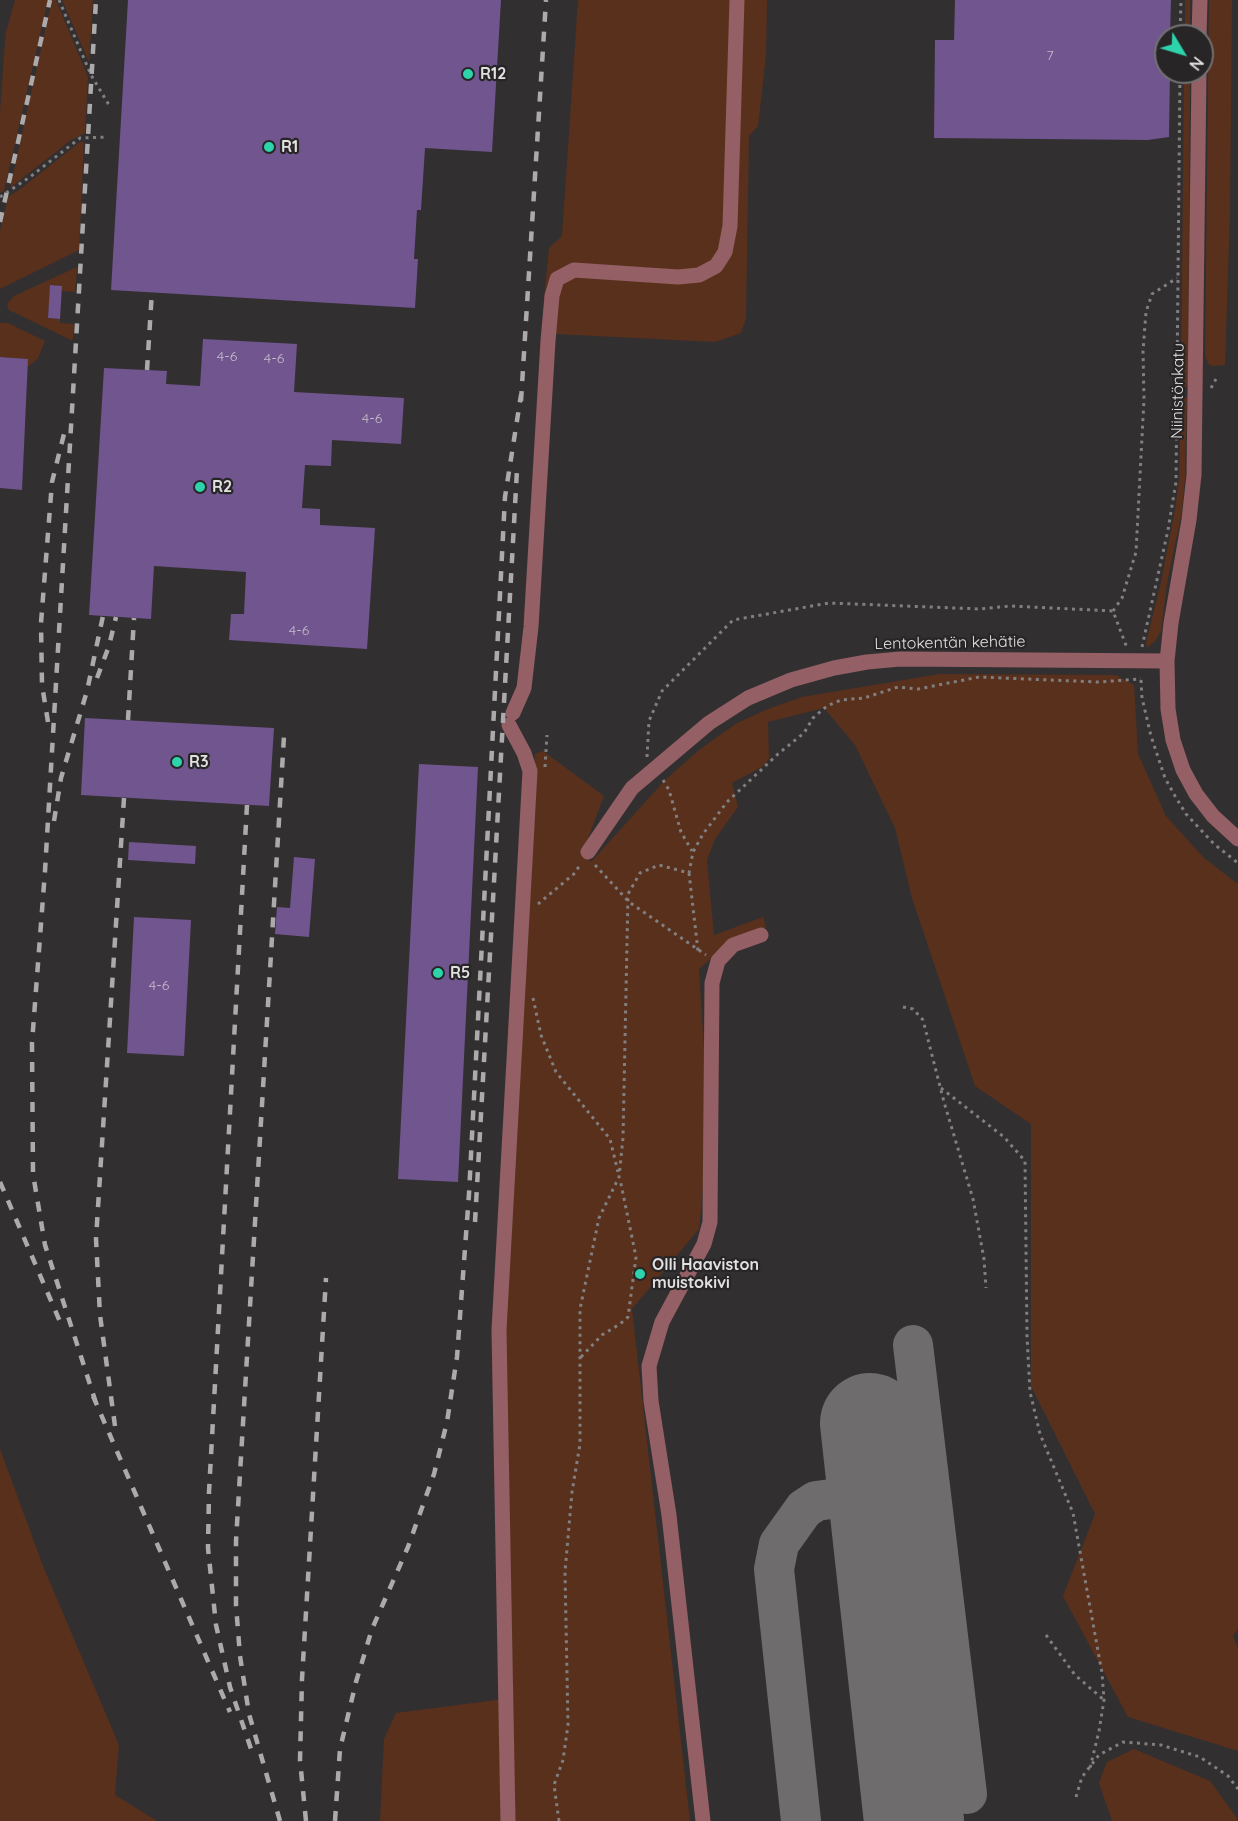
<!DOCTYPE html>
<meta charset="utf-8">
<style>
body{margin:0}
#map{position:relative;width:1238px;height:1821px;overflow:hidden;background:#322f31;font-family:Quicksand,sans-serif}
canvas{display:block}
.north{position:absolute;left:1154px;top:24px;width:60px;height:60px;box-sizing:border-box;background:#282527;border:2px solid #727071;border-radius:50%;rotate:128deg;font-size:16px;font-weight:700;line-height:24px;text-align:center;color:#e2e0e1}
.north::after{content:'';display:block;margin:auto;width:21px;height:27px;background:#2dd4ab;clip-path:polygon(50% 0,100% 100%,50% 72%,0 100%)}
</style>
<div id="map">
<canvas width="1238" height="1821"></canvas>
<div class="north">N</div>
</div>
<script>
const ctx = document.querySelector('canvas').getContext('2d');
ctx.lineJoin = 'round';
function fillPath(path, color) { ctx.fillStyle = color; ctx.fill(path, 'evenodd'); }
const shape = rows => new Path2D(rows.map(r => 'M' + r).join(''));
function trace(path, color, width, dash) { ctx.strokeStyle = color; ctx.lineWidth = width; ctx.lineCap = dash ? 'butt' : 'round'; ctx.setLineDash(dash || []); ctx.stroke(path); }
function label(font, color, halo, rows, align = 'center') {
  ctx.font = font + ' Quicksand,sans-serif'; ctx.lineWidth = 4.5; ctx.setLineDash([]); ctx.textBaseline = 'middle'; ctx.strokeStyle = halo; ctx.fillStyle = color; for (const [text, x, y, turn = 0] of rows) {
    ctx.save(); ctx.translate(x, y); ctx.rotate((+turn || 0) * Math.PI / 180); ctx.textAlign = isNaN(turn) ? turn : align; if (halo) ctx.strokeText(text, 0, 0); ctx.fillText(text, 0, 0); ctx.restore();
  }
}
fillPath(shape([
 [15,0,48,0,4,191,0,193,0,113,4,56,6,32],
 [52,0,56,0,88,77,85,133,71,140,10,188],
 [62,0,93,0,89,62],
 [578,0,767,0,766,55,758,126,749,136,746,318,741,333,715,342,556,334,544,299,549,248,562,236],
 [1185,0,1190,0,1190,36,1185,36],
 [1209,0,1232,0,1230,212,1225,365,1214,366,1209,365,1205,356],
 [1184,72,1190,72,1188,386,1184,387,1181,384],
 [80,142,84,142,79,250,0,289,0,231,8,197,23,187],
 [77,267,75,292,62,291,62,286,50,285,48,318,60,319,60,323,74,324,73,339,71,340,9,310,7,304,14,296],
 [0,323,8,323,45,341,38,358,28,367,28,359,0,357],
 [1184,397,1187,397,1185,479,1182,511,1167,583,1161,631,1156,640,1147,648,1146,643,1161,582,1175,510,1179,479,1181,402],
 [940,674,1116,675,1134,685,1138,754,1166,816,1204,858,1238,884,1238,1629,1233,1636,1238,1648,1238,1751,1128,1717,1063,1596,1095,1514,1031,1386,1031,1124,975,1086,912,898,895,828,855,745,824,708,768,722,769,759,762,767,732,783,738,807,715,839,707,860,714,935,763,917,766,928,725,946,699,969,709,1129,699,1229,632,1309,690,1821,380,1821,384,1739,396,1713,512,1698,504,1338,535,754,543,751,604,796,583,851,591,862,666,779,699,750,737,723,768,709,802,697],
 [0,1449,43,1566,119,1745,115,1795,157,1821,0,1821],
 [1134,1749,1210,1781,1237,1818,1237,1821,1112,1821,1099,1783,1107,1762]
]), '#59301c');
trace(shape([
 [913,1345,967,1794],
 [801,1821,774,1569,779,1544,804,1509,816,1501,877,1493]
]), '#6f6c6e', 40);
trace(shape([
 [870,1423,914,1821]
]), '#6f6c6e', 100);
fillPath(shape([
 [128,0,501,0,492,152,425,148,421,210,417,210,414,259,418,259,415,308,111,290],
 [955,0,1171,0,1170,36,1166,36,1166,72,1170,72,1169,137,1148,140,934,138,935,40,954,40],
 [50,285,62,286,60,319,48,318],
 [203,339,297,344,294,392,404,398,401,444,332,440,331,466,305,465,302,508,320,509,320,525,375,528,367,649,229,640,231,614,244,614,246,572,154,566,151,619,89,615,104,368,167,371,166,384,200,386],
 [0,357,28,359,22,490,0,488],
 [85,718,274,728,269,806,81,795],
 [419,764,478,767,458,1182,398,1179],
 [129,842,196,846,195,864,128,860],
 [294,857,315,859,309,937,275,934,277,907,290,908],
 [134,917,191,920,184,1056,127,1053]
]), '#70558e');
trace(shape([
 [59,0,91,75,109,105],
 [1180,36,1181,0],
 [0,197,30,177,80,138,107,137],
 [1211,388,1216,379],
 [1113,611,1122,598,1136,552,1144,399,1143,351,1146,312,1152,294,1177,278],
 [1142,647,1168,530,1176,482,1180,72],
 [1141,680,1142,698,1151,736,1165,778,1175,796,1186,814,1214,844,1238,863],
 [647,757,649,721,662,691,733,620,829,603,980,609,1011,606,1113,611,1127,648],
 [545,767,547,735],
 [663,780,669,790,681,832,692,851],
 [595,865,629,902,706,955],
 [689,873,698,951],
 [538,904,575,873,581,863],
 [533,998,541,1035,556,1072,610,1139,618,1172],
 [903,1007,913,1009,923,1020,944,1102,973,1199,984,1259,986,1288],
 [941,1088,1004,1137,1025,1161,1027,1336,1030,1392,1040,1434,1073,1513,1102,1673,1104,1700,1099,1731,1090,1768],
 [581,1357,602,1335,620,1324,628,1317,636,1257,620,1179],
 [1046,1635,1075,1675,1104,1700],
 [1076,1797,1082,1777,1099,1755,1123,1742,1161,1745,1200,1757,1228,1776,1238,1789],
 [559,1821,554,1785,563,1760,568,1725,565,1572,572,1492,580,1444,580,1309,599,1218,619,1177,623,1138,628,894,640,873,659,865,689,873,693,852,703,834,727,802,778,754,804,733,813,718,827,706,841,700,864,698,898,687,918,689,979,677,1098,682,1141,679]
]), '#817f80', 3, [3, 4.5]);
trace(shape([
 [1199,36,1200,0],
 [1199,72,1194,475,1189,520,1171,623,1167,661,1168,709,1173,740,1183,770,1196,794,1213,816,1238,839],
 [513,713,524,688,531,627,548,341,552,296,557,279,574,270,678,277,699,275,716,266,725,252,730,226,737,0],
 [588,852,632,788,709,723,748,698,791,680,834,668,867,662,900,659,1167,661],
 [508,1821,499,1330,530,771,524,753,509,725],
 [703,1821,669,1515,651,1401,649,1366,662,1322,704,1244,710,1222,712,983,718,961,733,945,761,935]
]), '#945f65', 15);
trace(shape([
 [0,222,50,0],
 [147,370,152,291],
 [521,401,546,0],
 [97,678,109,646,116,617],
 [128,720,134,618],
 [48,722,42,685,41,623,52,482,64,434],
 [247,805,209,1492,208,1548,216,1625,230,1687,251,1749],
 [54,821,61,778,87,691,103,616],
 [0,1182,61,1324],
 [475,1222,517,470],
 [93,1396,230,1712],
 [96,1403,45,1245,33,1174,32,1043,45,871,96,0],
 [115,1426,100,1315,96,1239,124,798],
 [280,1821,249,1714,240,1656,236,1605,236,1541,284,736],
 [306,1821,300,1760,302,1679,326,1278],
 [335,1821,340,1749,356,1682,372,1629,408,1547,434,1474,447,1422,457,1357,469,1194,505,497,521,395]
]), '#acaaab', 4.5, [10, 10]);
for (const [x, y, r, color] of [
 [468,74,6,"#2dd4ab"],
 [269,147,6,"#2dd4ab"],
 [200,487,6,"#2dd4ab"],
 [177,762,6,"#2dd4ab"],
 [438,973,6,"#2dd4ab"],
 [640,1274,6,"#2dd4ab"]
]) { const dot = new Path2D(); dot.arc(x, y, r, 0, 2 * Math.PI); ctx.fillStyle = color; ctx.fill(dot); trace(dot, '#282527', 2); }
label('14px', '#c6bdcc', null, [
 ["7",1050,56],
 ["4-6",227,357],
 ["4-6",274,359],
 ["4-6",372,419],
 ["4-6",299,631],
 ["4-6",159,986]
]);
label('bold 16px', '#e2e0e1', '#282527', [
 ["R12",480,74],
 ["R1",281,147],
 ["R2",212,487],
 ["R3",189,762],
 ["R5",450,973],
 ["Olli Haaviston",652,1265],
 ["muistokivi",652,1283]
], 'left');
label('16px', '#e2e0e1', '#282527', [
 ["Niinistönkatu",1178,391,-89],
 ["Lentokentän kehätie",950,643,-1]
]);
</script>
